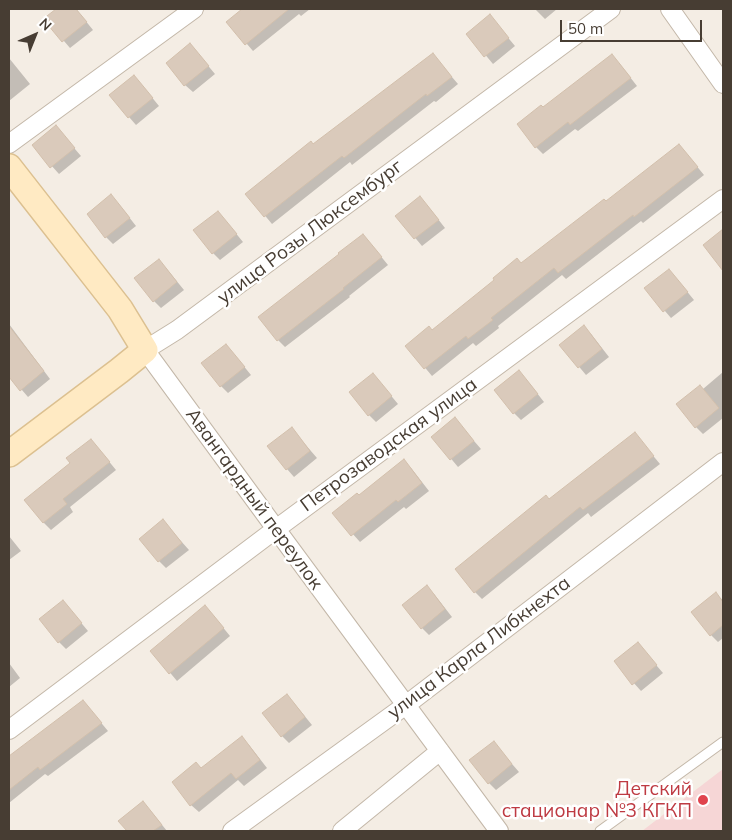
<!DOCTYPE html>
<meta charset="utf-8">
<style>
body{margin:0}
#map{position:relative;width:732px;height:840px;overflow:hidden;background:#f4ede4;font-family:Mulish,sans-serif}
canvas{display:block}
.frame{position:absolute;inset:0;border:10px solid #473d33;pointer-events:none}
.north{position:absolute;left:10px;top:10px;width:50px;height:50px;-webkit-text-stroke:4px #fff;paint-order:stroke;rotate:44deg;font-size:14px;font-weight:700;line-height:20px;text-align:center;color:#473d33}
.north::after{content:'';display:block;margin:auto;width:18px;height:22px;background:#473d33;clip-path:polygon(50% 0,100% 100%,50% 72%,0 100%)}
.scale{position:absolute;left:560px;top:20px;width:142px;height:22px;box-sizing:border-box;border:2px solid #473d33;border-top:0;padding-left:6px;font-size:15px;line-height:18px;white-space:nowrap;color:#473d33;-webkit-text-stroke:4px #fff;paint-order:stroke}
</style>
<div id="map">
<canvas width="732" height="840"></canvas>
<div class="frame"></div>
<div class="north">N</div>
<div class="scale">50 m</div>
</div>
<script>
const ctx = document.querySelector('canvas').getContext('2d');
ctx.lineJoin = 'round';
function fillPath(path, color) { ctx.fillStyle = color; ctx.fill(path, 'evenodd'); }
const shape = rows => new Path2D(rows.map(r => 'M' + r).join(''));
function trace(path, color, width, dash) { ctx.strokeStyle = color; ctx.lineWidth = width; ctx.lineCap = dash ? 'butt' : 'round'; ctx.setLineDash(dash || []); ctx.stroke(path); }
function label(font, color, halo, rows, align = 'center') {
  ctx.font = font + ' Mulish,sans-serif'; ctx.lineWidth = 5; ctx.setLineDash([]); ctx.textBaseline = 'middle'; ctx.strokeStyle = halo; ctx.fillStyle = color; for (const [text, x, y, turn = 0] of rows) {
    ctx.save(); ctx.translate(x, y); ctx.rotate((+turn || 0) * Math.PI / 180); ctx.textAlign = isNaN(turn) ? turn : align; if (halo) ctx.strokeText(text, 0, 0); ctx.fillText(text, 0, 0); ctx.restore();
  }
}
fillPath(shape([
 [723,769,723,831,642,831]
]), '#f6d6d6');
fillPath(shape([
 [58,9,76,9,93,30,70,48,45,19],
 [245,9,310,9,301,16,299,14,253,51,228,22],
 [535,9,557,9,545,19],
 [490,16,515,46,493,64,468,34],
 [190,44,215,74,193,92,185,85],
 [433,55,458,84,436,102,434,101,352,165,350,162,272,224,247,194],
 [9,58,30,84,9,101],
 [619,63,637,86,578,131,575,129,543,154,536,147,544,109],
 [141,84,159,106,136,125,129,117],
 [56,127,81,156,59,174,33,145],
 [686,153,704,175,643,223,641,221,566,279,562,275,498,326,499,328,476,346,473,343,432,376,407,346,432,331,606,203],
 [118,203,136,226,113,244,106,237],
 [427,205,445,228,422,246,397,216],
 [225,220,243,242,220,260,213,253],
 [370,243,388,265,349,296,350,297,285,347,278,340],
 [166,268,184,290,161,308,154,301],
 [676,278,694,300,671,318,646,289],
 [9,324,50,379,28,397,9,375],
 [591,334,609,357,586,375,561,345],
 [233,353,251,375,228,393,221,386],
 [723,372,723,418,703,434,696,427,703,389],
 [373,374,398,404,376,422,369,415],
 [526,379,544,402,521,420,514,413],
 [455,419,481,449,458,467,433,437],
 [291,428,317,458,294,477,287,469],
 [635,434,660,464,591,517,588,513,482,599,475,592,549,500],
 [98,448,116,470,70,507,73,512,51,530,43,522],
 [411,468,429,491,406,509,404,507,360,542,334,513,359,497],
 [163,521,189,550,166,568,159,561],
 [9,536,21,551,9,560],
 [434,594,452,617,429,635,422,628],
 [715,594,723,600,723,638,718,642,711,635],
 [63,601,88,631,66,649,59,642],
 [212,614,230,636,177,681,152,651],
 [638,644,663,673,641,691,615,662],
 [9,663,20,678,9,687],
 [83,701,108,731,48,776,45,774,9,803,9,758],
 [294,703,312,725,289,743,282,736],
 [493,742,519,772,496,790,489,783],
 [249,745,267,768,244,786,238,780,199,812,191,805,202,770],
 [150,810,167,831,129,831,120,821]
]), '#0003');
const building = shape([
 [56,9,76,9,87,22,62,42,43,19,56,9],
 [242,9,289,9,245,45,226,22,242,9],
 [490,14,509,38,484,57,466,34,490,14],
 [190,43,209,66,184,86,166,63,190,43],
 [433,53,452,77,427,96,426,94,344,158,342,156,264,217,245,194,311,141,313,144,433,53],
 [612,54,631,78,570,125,568,122,535,148,517,124,541,105,543,107,612,54],
 [134,75,153,98,128,118,109,95,134,75],
 [56,125,75,148,50,168,32,145,56,125],
 [679,144,698,167,634,217,633,215,558,273,554,268,491,318,493,320,468,339,466,336,424,369,405,346,429,326,432,330,494,280,493,278,517,258,521,263,604,199,606,201,679,144],
 [111,194,130,218,105,238,87,214,111,194],
 [420,196,439,220,414,239,395,216,420,196],
 [218,211,237,234,212,254,193,230,218,211],
 [723,229,723,271,703,245,723,229],
 [363,234,382,257,343,288,344,289,277,341,258,317,339,254,338,253,363,234],
 [159,259,177,282,153,302,134,278,159,259],
 [669,269,688,292,663,312,644,288,669,269],
 [584,325,602,349,578,368,559,345,584,325],
 [9,326,44,371,20,391,9,377,9,326],
 [226,344,245,367,220,387,201,363,226,344],
 [519,370,538,394,513,414,494,390,519,370],
 [373,373,392,396,368,416,349,392,373,373],
 [700,385,719,408,695,428,676,404,700,385],
 [455,417,474,441,450,460,431,437,455,417],
 [292,427,310,451,286,470,267,446,292,427],
 [635,432,654,456,583,510,580,507,474,593,455,569,546,495,549,499,635,432],
 [91,439,110,462,63,499,67,504,43,523,24,500,70,463,66,458,91,439],
 [404,459,422,483,398,502,396,500,351,536,332,513,357,493,359,495,404,459],
 [163,519,182,543,158,562,139,539,163,519],
 [427,585,445,609,421,629,402,605,427,585],
 [716,592,723,602,723,625,710,636,691,612,716,592],
 [63,600,82,623,58,643,39,619,63,600],
 [205,605,224,628,169,674,150,651,205,605],
 [638,642,657,665,632,685,614,661,638,642],
 [287,694,305,717,281,737,262,713,287,694],
 [83,700,102,723,40,770,38,767,9,790,9,756,83,700],
 [242,736,260,760,236,779,231,773,190,806,172,782,196,762,201,768,242,736],
 [494,741,512,764,488,784,469,760,494,741],
 [143,801,162,825,153,831,127,831,118,821,143,801]
]);
fillPath(building, '#dacabb');
trace(building, '#d2bfab', 1);
const service = shape([
 [600,831,723,742]
]);
const minor = shape([
 [670,9,723,84],
 [9,144,194,9],
 [9,730,276,529,723,199],
 [232,831,406,705,723,462],
 [342,831,440,751],
 [499,831,276,529,145,350,177,330,611,9]
]);
const secondary = shape([
 [9,167,120,309,145,350,119,371,9,454]
]);
trace(service, '#c3b7a8', 11);
trace(minor, '#c3b7a8', 20);
trace(secondary, '#dcc090', 28);
trace(service, '#fff', 9);
trace(minor, '#fff', 18);
trace(secondary, '#ffeac3', 25);
for (const [x, y, r, color] of [
 [703,800,6,"#e0444e"]
]) { const dot = new Path2D(); dot.arc(x, y, r, 0, 2 * Math.PI); ctx.fillStyle = color; ctx.fill(dot); trace(dot, '#fff', 2); }
label('19px', '#473d33', '#fff', [
 ["улица Розы Люксембург",310,232,-37],
 ["Петрозаводская улица",389,445,-36],
 ["Авангардный переулок",254,499,54],
 ["улица Карла Либкнехта",479,648,-37]
]);
label('19px', '#be3a42', '#fff', [
 ["Детский",692,789],
 ["стационар №3 КГКП",692,811]
], 'right');
</script>
